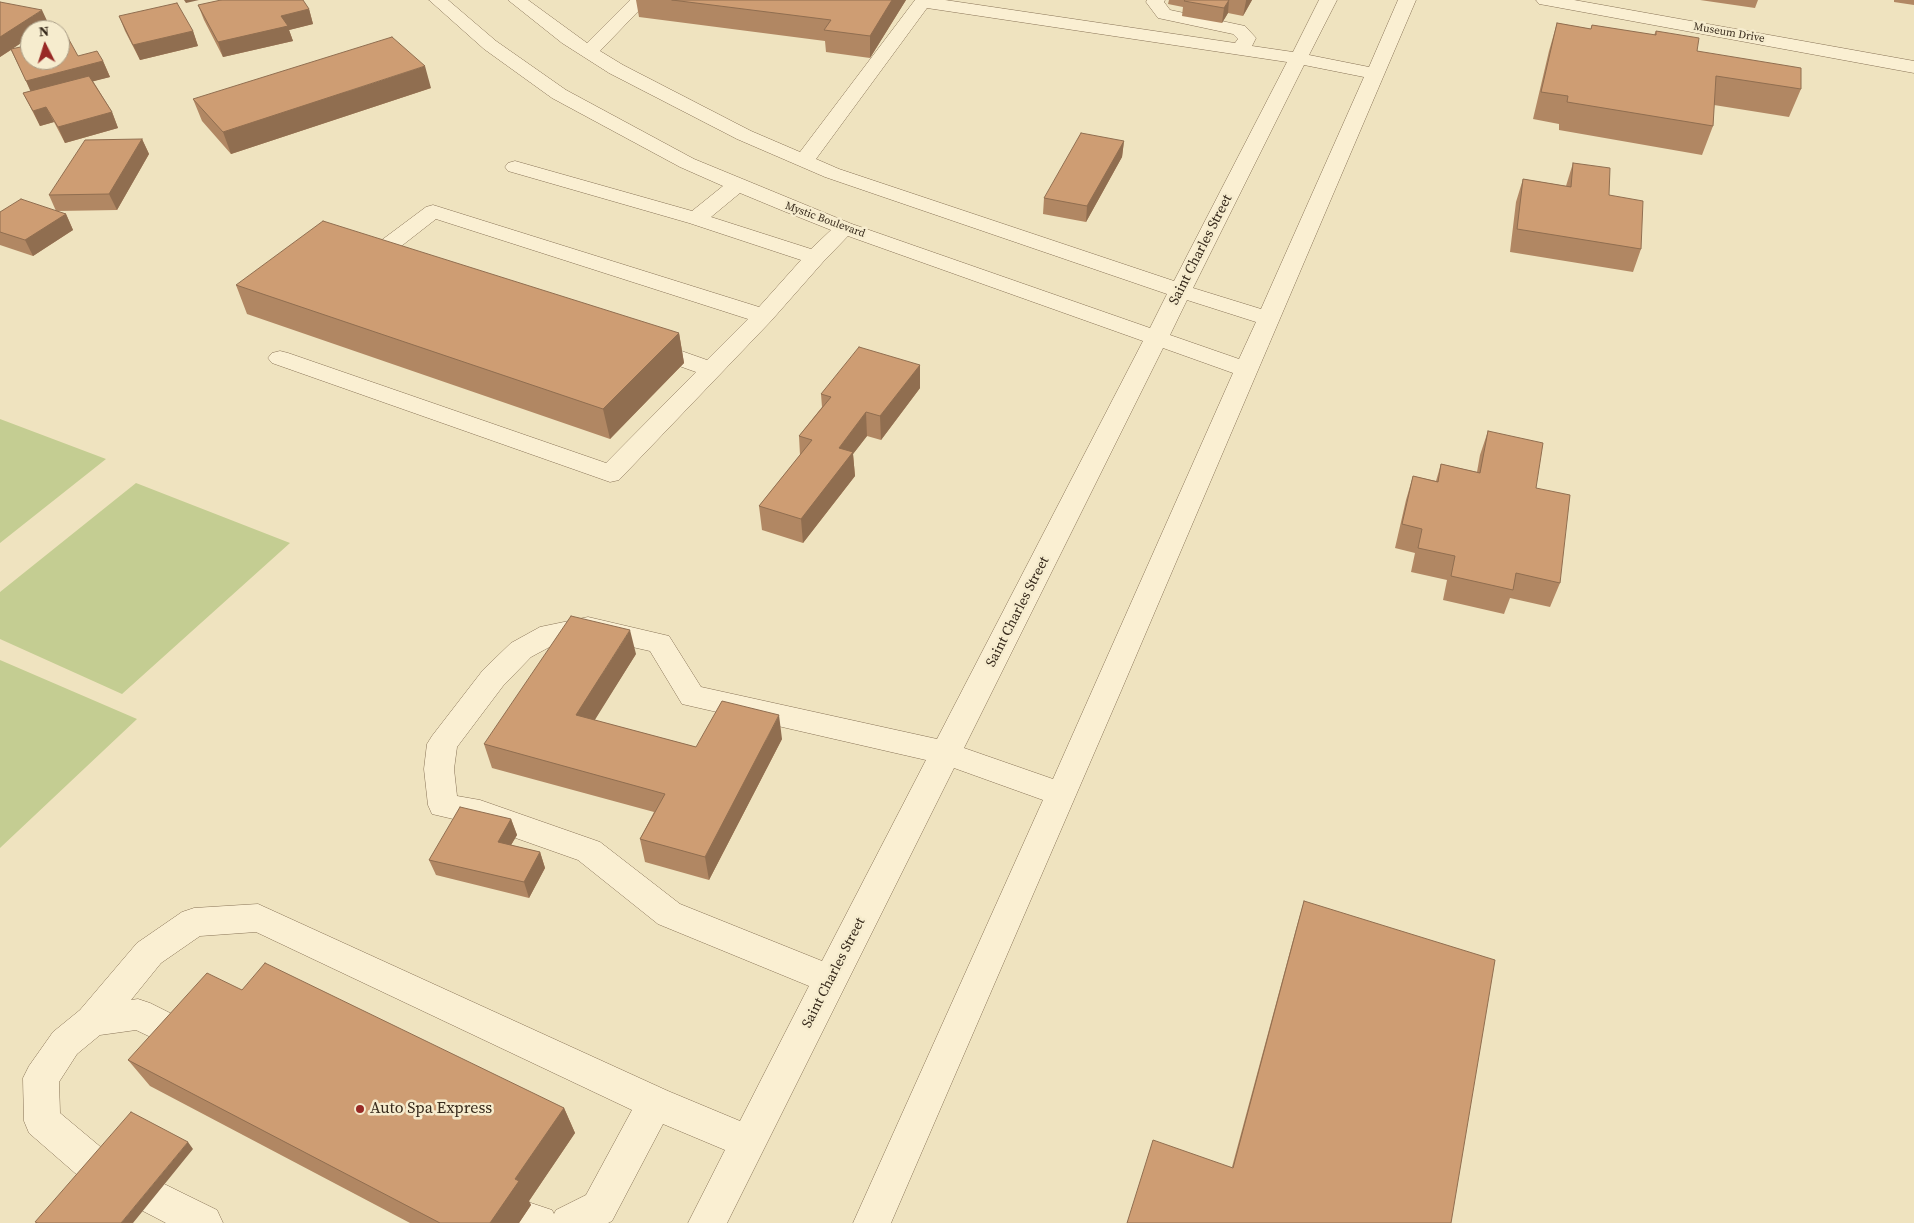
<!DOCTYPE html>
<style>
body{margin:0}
#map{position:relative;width:1914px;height:1223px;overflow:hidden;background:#efe3bf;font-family:"Source Serif 4",serif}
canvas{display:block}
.north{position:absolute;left:20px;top:20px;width:50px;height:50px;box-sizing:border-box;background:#f6ecce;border:1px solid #aa9e87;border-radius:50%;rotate:355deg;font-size:14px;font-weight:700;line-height:20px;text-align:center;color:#372a1c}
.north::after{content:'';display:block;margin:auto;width:18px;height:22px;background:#982925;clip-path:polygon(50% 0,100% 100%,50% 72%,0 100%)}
</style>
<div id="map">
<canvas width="1914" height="1223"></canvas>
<div class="north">N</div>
</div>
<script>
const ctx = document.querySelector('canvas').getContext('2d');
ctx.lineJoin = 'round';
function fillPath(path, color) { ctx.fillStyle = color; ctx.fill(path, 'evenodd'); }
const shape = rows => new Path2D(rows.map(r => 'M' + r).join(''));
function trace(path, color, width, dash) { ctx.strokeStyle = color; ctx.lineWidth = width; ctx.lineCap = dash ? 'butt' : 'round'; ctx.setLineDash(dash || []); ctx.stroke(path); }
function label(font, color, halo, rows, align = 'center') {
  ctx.font = font + ' "Source Serif 4",serif'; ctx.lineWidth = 5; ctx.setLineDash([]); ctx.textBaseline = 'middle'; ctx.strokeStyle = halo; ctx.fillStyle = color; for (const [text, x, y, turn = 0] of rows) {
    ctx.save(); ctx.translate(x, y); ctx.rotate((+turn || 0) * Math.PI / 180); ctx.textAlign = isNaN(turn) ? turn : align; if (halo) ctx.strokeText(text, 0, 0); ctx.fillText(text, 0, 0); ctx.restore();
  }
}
fillPath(shape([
 [0,419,106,459,0,543],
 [136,483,290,543,122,694,0,639,0,592],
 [0,660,137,719,0,848]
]), '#c4cd92');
const minor = shape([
 [429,0,448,0,496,41,566,90,694,159,852,224,1150,328,1167,294,825,177,737,139,609,73,562,43,508,0,528,0,587,43,630,0,649,0,600,51,623,65,751,131,800,152,915,0,945,0,1235,43,1238,39,1233,34,1158,18,1146,2,1147,0,1165,0,1164,2,1170,10,1245,26,1256,38,1252,46,1293,52,1319,0,1337,0,1309,55,1369,67,1398,0,1416,0,1121,691,891,1223,853,1223,1043,800,954,768,727,1223,688,1223,725,1150,663,1124,612,1221,608,1223,505,1223,503,1219,509,1206,522,1200,552,1210,554,1214,556,1210,586,1195,632,1110,256,932,200,936,161,963,131,1000,138,999,150,1003,202,1029,207,1040,202,1051,190,1056,136,1030,100,1035,77,1054,59,1082,60,1113,109,1154,114,1167,109,1180,96,1185,83,1180,29,1133,24,1121,23,1078,29,1066,53,1032,80,1010,137,943,182,912,194,908,258,904,668,1091,740,1121,809,986,658,924,578,860,479,825,432,814,428,805,424,769,427,744,432,736,483,670,511,643,540,627,588,617,669,636,701,687,937,739,1143,341,848,236,823,262,771,321,619,480,610,482,272,363,268,358,272,353,280,351,288,353,606,463,696,372,640,352,636,347,640,342,648,340,656,342,707,360,748,319,436,219,395,251,407,255,410,260,407,265,399,267,371,258,368,253,371,248,426,207,433,205,759,307,801,260,689,223,508,171,505,167,508,163,515,161,692,211,723,186,680,167,552,98,484,49,429,0],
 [927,8,1287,62,1174,281,839,169,816,159,927,8],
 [1304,65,1364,77,1261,309,1193,288,1304,65],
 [740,193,781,210,831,230,811,249,711,217,740,193],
 [1187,300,1256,322,1239,359,1170,335,1187,300],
 [1163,348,1233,373,1053,779,964,748,1163,348],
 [588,637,650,651,682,704,926,760,822,961,680,904,600,842,480,800,457,796,454,769,457,747,503,686,531,657,557,643,588,637],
 [1536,0,1574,0,1914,61,1914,73,1545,5,1539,4,1536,0],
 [154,1179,217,1210,223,1223,166,1223,141,1210,135,1197,141,1184,154,1179]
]);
trace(minor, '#887357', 1);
fillPath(minor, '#faefd2');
fillPath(shape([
 [636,0,906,0,870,58,826,52,825,41,639,17],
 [1169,0,1252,0,1243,16,1228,13,1222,23,1182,16,1183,7,1168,4],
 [1700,0,1758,0,1755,8],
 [1894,0,1914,0,1914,5,1894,2],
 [0,2,49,25,30,30,30,37,12,49,78,56,103,61,110,77,93,81,112,112,118,128,65,143,54,122,40,126,23,93,31,91,11,50,0,57],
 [198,5,309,9,313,24,289,30,293,41,223,57,204,20],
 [119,16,193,31,198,46,140,60,125,31],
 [1557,23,1591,29,1592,25,1654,35,1656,31,1697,51,1801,89,1789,117,1714,105,1713,126,1702,155,1559,130,1559,124,1533,119,1549,51],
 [431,88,231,154,202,121,193,99],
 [142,139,149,154,117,210,57,211,66,214,73,230,33,256,0,245,0,212,56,211,49,195],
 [1124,141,1122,157,1086,222,1043,214,1044,198],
 [1573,163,1609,195,1641,249,1633,272,1510,252,1516,202,1523,179,1566,186],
 [236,285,679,333,684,363,610,439,247,314],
 [920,365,920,388,881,440,867,436,853,454,855,476,803,543,762,530,759,506,800,455,799,436,822,407,821,394],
 [1488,431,1536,488,1560,583,1550,607,1510,598,1504,614,1443,600,1447,580,1411,572,1415,553,1395,548,1406,500,1413,476,1436,481,1441,464,1477,472,1480,455],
 [636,654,594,720,696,747,782,739,709,880,645,862,640,839,654,812,492,768,484,744],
 [511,819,517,835,511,845,540,852,545,868,529,898,436,875,429,860],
 [1304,901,1451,1223,1232,1167,1296,929],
 [242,990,564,1108,575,1133,529,1201,531,1205,519,1223,410,1223,150,1086,128,1060]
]), '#b18763');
fillPath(shape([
 [184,0,199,0,186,3],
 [892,0,906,0,870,58,870,36],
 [1229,0,1228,13,1222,23,1224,8],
 [1246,0,1252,0,1243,16,1246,1],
 [309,9,313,24,289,30,293,41,223,57,218,42,281,16],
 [42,10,49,25,41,30,30,30,30,37,0,57,0,37],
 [193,31,198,46,140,60,133,45],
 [103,61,110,77,33,97,26,81],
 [425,66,431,88,231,154,223,132],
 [46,107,54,122,40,126,33,111],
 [112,112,118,128,65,143,58,127],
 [142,139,149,154,117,210,109,194],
 [1124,141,1122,157,1086,222,1087,206],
 [66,214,73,230,33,256,25,240],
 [679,333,684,363,610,439,603,409],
 [920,365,920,388,881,440,880,416],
 [866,412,867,436,853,454,855,476,803,543,801,519,839,448],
 [630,630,636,654,583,739,576,715],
 [779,715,782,739,709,880,705,857],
 [511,819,517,835,504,857,498,842],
 [540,852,545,868,529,898,524,882],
 [564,1108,575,1133,529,1201,531,1205,519,1223,490,1223,515,1179],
 [188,1142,193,1149,133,1223,121,1223]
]), '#906e50');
const building = shape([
 [221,0,303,0,309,9,281,16,288,26,218,42,198,5,221,0],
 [672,0,892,0,870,36,824,30,831,20,672,0],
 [1185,0,1229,0,1224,8,1184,1,1185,0],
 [0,2,42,10,0,37,0,2],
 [177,3,193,31,133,45,119,16,177,3],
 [1557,23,1591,29,1592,25,1656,35,1656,31,1699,38,1697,51,1801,68,1801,89,1716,76,1713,126,1567,102,1568,96,1541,92,1557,23],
 [67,36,78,56,97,51,103,61,26,81,11,49,30,45,30,60,60,60,60,37,67,36],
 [392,37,425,66,223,132,193,99,392,37],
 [89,76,112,112,58,127,46,107,33,111,23,93,89,76],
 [1081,133,1124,141,1087,206,1044,198,1081,133],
 [142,139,109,194,49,195,85,140,142,139],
 [1573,163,1610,168,1609,195,1643,201,1641,249,1517,229,1523,179,1571,187,1573,163],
 [21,199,66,214,25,240,0,232,0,212,21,199],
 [323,221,679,333,603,409,236,285,323,221],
 [859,347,920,365,880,416,866,412,839,448,853,452,801,519,759,506,812,440,799,436,831,397,821,394,859,347],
 [1488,431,1543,443,1536,488,1570,495,1560,583,1516,573,1513,590,1451,576,1455,556,1418,548,1422,529,1402,524,1413,476,1438,482,1441,464,1480,473,1488,431],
 [571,616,630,630,576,715,696,747,722,701,779,715,705,857,640,839,665,794,484,744,571,616],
 [460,807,511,819,498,842,540,852,524,882,429,860,460,807],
 [1304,901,1495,960,1451,1223,1127,1223,1153,1140,1233,1168,1304,901],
 [265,963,564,1108,515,1179,519,1181,490,1223,440,1223,128,1060,207,973,242,990,265,963],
 [131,1112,188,1142,121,1223,38,1223,35,1222,131,1112]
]);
fillPath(building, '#ce9d73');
trace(building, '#906e50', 1);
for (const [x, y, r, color] of [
 [360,1109,5,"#982925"]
]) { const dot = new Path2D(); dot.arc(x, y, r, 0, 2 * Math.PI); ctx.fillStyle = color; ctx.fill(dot); trace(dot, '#f6ecce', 2); }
label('11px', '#372a1c', '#f6ecce', [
 ["Museum Drive",1729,33,10],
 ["Mystic Boulevard",825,220,20]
]);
label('14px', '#372a1c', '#f6ecce', [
 ["Saint Charles Street",1201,250,-63],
 ["Saint Charles Street",1018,612,-63],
 ["Saint Charles Street",834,973,-63]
]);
label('16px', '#372a1c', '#f6ecce', [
 ["Auto Spa Express",370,1109]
], 'left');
</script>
